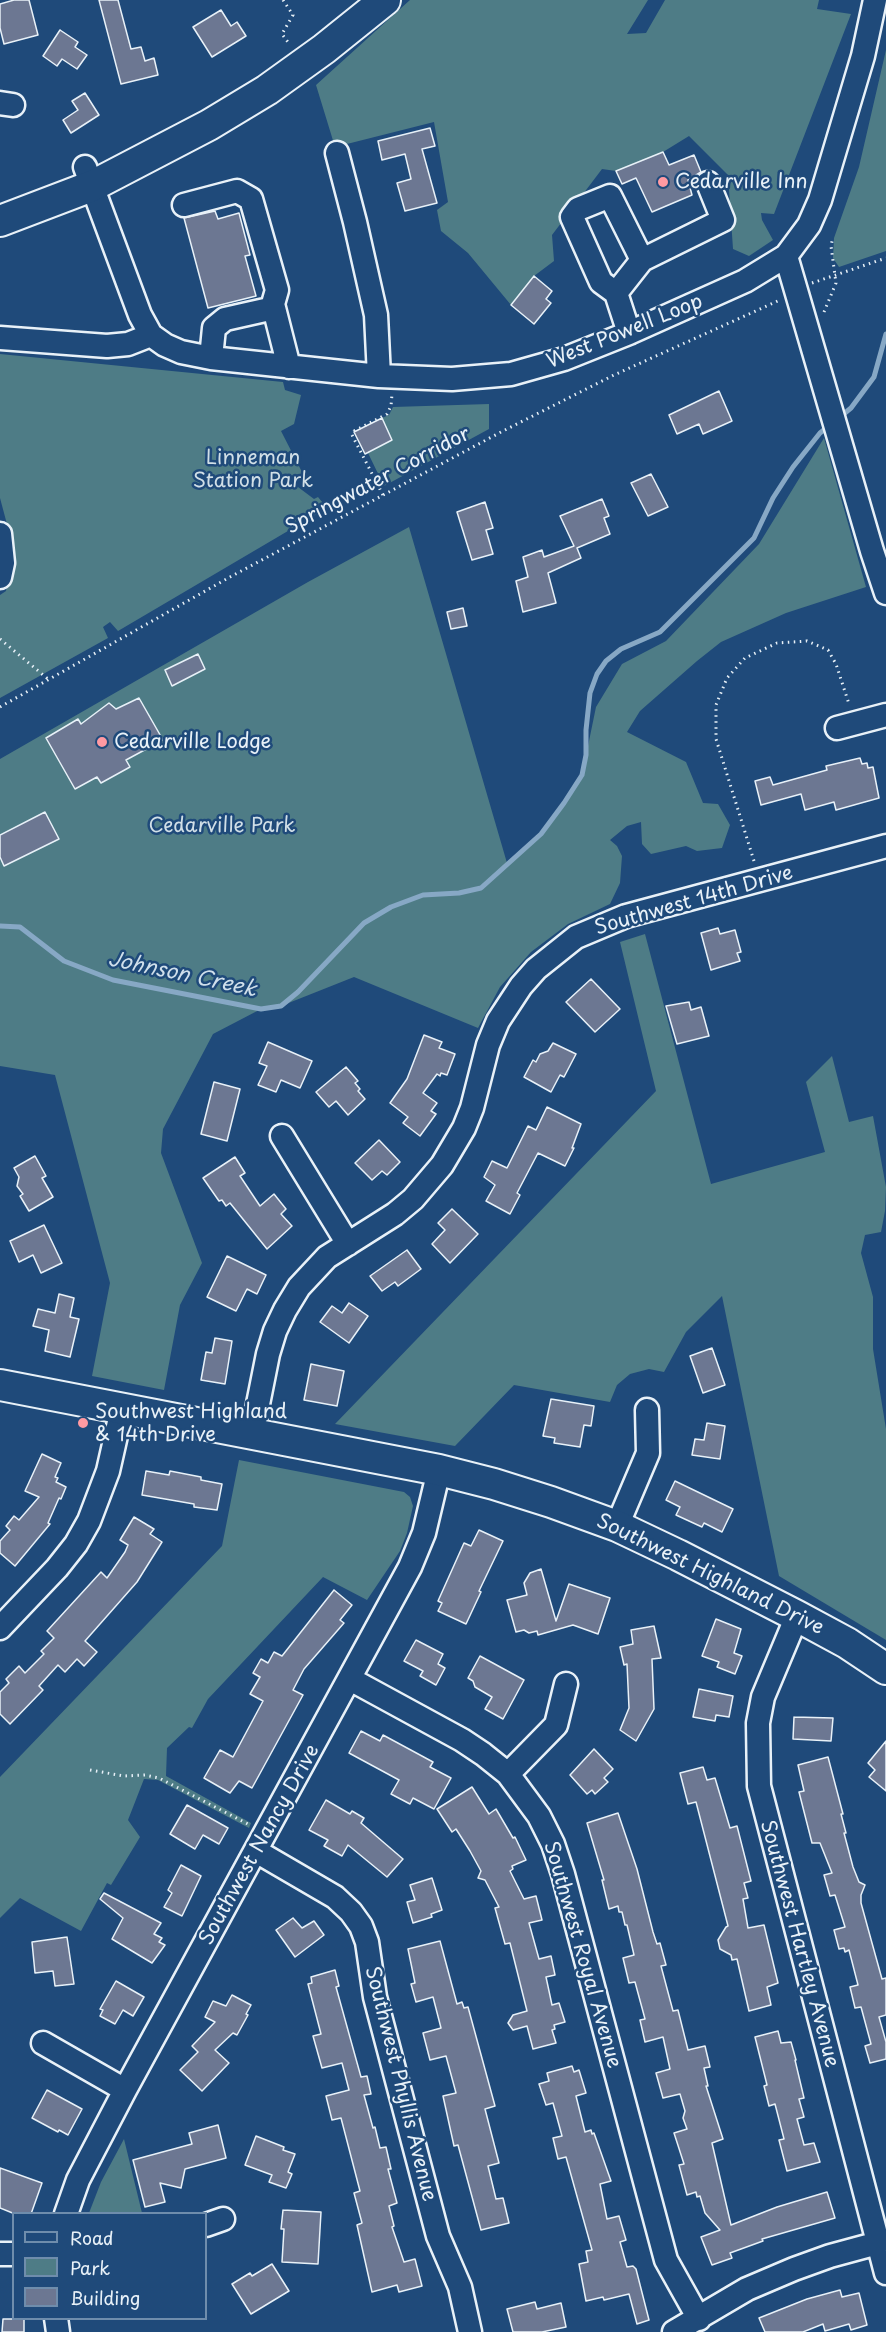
<!DOCTYPE html>
<style>
body{margin:0}
#map{position:relative;width:886px;height:2332px;overflow:hidden;background:#1f4a7a;font-family:"Playpen Sans",sans-serif}
canvas{display:block}
.legend{position:absolute;left:12px;top:2212px;width:195px;height:108px;box-sizing:border-box;background:#1f4a7a;border:2px solid #6f8dac;margin:0;padding:8px 10px;list-style:none;font-size:18px;color:#e8f1f8}
.legend li{display:flex;align-items:center;gap:12px;height:30px}
.legend b{width:30px;border:2px solid #6f8dac}
</style>
<div id="map">
<canvas width="886" height="2332"></canvas>
<ul class="legend">
<li><b style="height:8px;background:#1f4a7a"></b>Road</li>
<li><b style="height:16px;background:#4e7c86"></b>Park</li>
<li><b style="height:16px;background:#6c7792"></b>Building</li>
</ul>
</div>
<script>
const ctx = document.querySelector('canvas').getContext('2d');
ctx.lineJoin = 'round';
function fillPath(path, color) { ctx.fillStyle = color; ctx.fill(path, 'evenodd'); }
const shape = rows => new Path2D(rows.map(r => 'M' + r).join(''));
function trace(path, color, width, dash) { ctx.strokeStyle = color; ctx.lineWidth = width; ctx.lineCap = dash ? 'butt' : 'round'; ctx.setLineDash(dash || []); ctx.stroke(path); }
function label(font, color, halo, rows, align = 'center') {
  ctx.font = font + ' "Playpen Sans",sans-serif'; ctx.lineWidth = 5; ctx.setLineDash([]); ctx.textBaseline = 'middle'; ctx.strokeStyle = halo; ctx.fillStyle = color; for (const [text, x, y, turn = 0] of rows) {
    ctx.save(); ctx.translate(x, y); ctx.rotate((+turn || 0) * Math.PI / 180); ctx.textAlign = isNaN(turn) ? turn : align; if (halo) ctx.strokeText(text, 0, 0); ctx.fillText(text, 0, 0); ctx.restore();
  }
}
fillPath(shape([
 [410,0,648,0,627,34,646,33,665,0,819,0,817,9,851,14,774,214,761,213,762,220,773,240,749,256,733,249,728,175,689,136,663,152,616,171,602,169,552,235,554,261,534,276,511,305,468,253,441,231,437,210,448,202,434,122,335,147,316,85],
 [886,50,886,251,839,267,833,258,834,238,859,167],
 [0,354,283,382,285,390,301,395,294,424,281,431,303,474,294,484,314,499,318,497,327,508,118,631,110,622,103,627,108,638,0,698,0,595,6,591,12,543,0,498],
 [489,404,489,429,384,486,368,453,392,440,382,418,389,415,393,407],
 [824,438,866,587,786,613,721,642,697,661,640,711,627,732,686,762,703,803,718,804,730,825,722,848,697,851,686,846,651,854,642,844,641,822,627,826,610,840,617,846,622,856,620,883,610,904,568,924,531,952,500,987,478,1028,354,977,281,1006,261,1009,213,1034,163,1129,161,1153,202,1263,180,1305,164,1390,92,1376,110,1283,55,1075,0,1066,0,759,308,582,409,527,507,863,541,834,564,803,582,775,596,707,622,664,666,641,759,544],
 [645,934,711,1184,825,1152,806,1082,832,1056,849,1122,873,1116,886,1187,885,1211,881,1232,865,1235,861,1253,873,1297,873,1349,886,1429,886,1640,779,1576,722,1296,686,1332,664,1372,649,1369,630,1374,617,1385,610,1402,514,1385,455,1446,335,1424,656,1091,620,942],
 [239,1460,404,1492,410,1497,413,1506,407,1533,400,1551,367,1600,323,1577,208,1699,192,1728,189,1727,167,1748,166,1776,251,1823,249,1828,158,1780,144,1779,128,1820,140,1837,111,1885,107,1883,81,1931,20,1898,0,1918,0,1777,222,1546],
 [124,2139,142,2213,89,2213,101,2182]
]), '#4e7c86');
trace(shape([
 [840,417,851,408,874,377,886,334],
 [0,926,20,927,64,961,113,980,261,1009,281,1006,298,992,364,923,391,907,423,895,459,893,481,888,541,834,564,803,582,775,586,755,586,730,590,693,597,674,606,661,621,649,660,632,754,538,773,498,793,467,820,433,830,425]
]), '#87a8c5', 5);
const building = shape([
 [14,0,29,0,38,35,4,44,0,28,0,4,14,0],
 [99,0,118,0,131,49,141,47,145,61,154,58,158,75,121,84,99,0],
 [221,10,231,26,237,22,246,36,212,57,193,27,221,10],
 [60,30,78,42,75,47,87,55,77,69,62,59,57,66,43,56,60,30],
 [85,93,99,115,71,133,63,120,78,110,72,101,85,93],
 [430,128,435,146,422,149,437,203,405,211,397,183,411,179,405,154,382,160,378,141,430,128],
 [663,152,669,165,694,155,701,172,688,180,692,195,652,212,636,178,622,184,616,171,663,152],
 [215,211,218,219,239,213,250,255,245,256,256,296,208,308,184,218,215,211],
 [534,276,552,291,546,299,551,303,534,324,511,305,534,276],
 [719,391,732,421,703,434,699,424,677,434,669,415,719,391],
 [382,418,392,440,365,454,354,432,382,418],
 [651,474,668,507,648,516,631,483,651,474],
 [602,499,609,516,604,518,610,534,577,548,581,558,548,573,556,603,523,612,516,581,528,577,523,557,542,550,544,557,574,546,560,516,602,499],
 [485,502,493,528,486,530,493,554,472,560,457,512,485,502],
 [463,608,467,626,451,629,447,612,463,608],
 [198,654,205,669,172,686,165,670,198,654],
 [139,698,163,740,126,760,130,767,101,783,97,777,75,789,46,738,78,719,81,724,109,703,116,709,139,698],
 [860,758,862,764,867,763,868,768,873,767,879,798,836,810,834,802,805,810,801,794,761,805,755,781,770,777,773,785,827,770,826,766,860,758],
 [45,812,59,839,4,866,0,857,0,835,45,812],
 [718,928,720,934,735,930,741,952,737,953,740,961,711,970,701,933,718,928],
 [591,979,620,1009,595,1032,566,1002,591,979],
 [689,1002,691,1010,701,1007,709,1036,677,1044,666,1006,689,1002],
 [424,1035,442,1042,439,1048,455,1054,447,1075,441,1073,440,1076,437,1074,423,1093,437,1103,431,1111,436,1114,420,1136,403,1123,408,1117,390,1103,407,1079,424,1035],
 [268,1042,312,1061,300,1088,281,1080,276,1092,258,1085,267,1066,259,1063,268,1042],
 [553,1043,576,1054,564,1077,560,1075,551,1092,524,1077,533,1060,536,1062,540,1054,548,1051,553,1043],
 [346,1067,358,1081,355,1083,360,1089,358,1091,365,1099,348,1115,336,1101,329,1107,316,1092,346,1067],
 [214,1082,240,1089,227,1141,201,1134,214,1082],
 [547,1107,581,1124,572,1148,574,1148,565,1166,538,1153,517,1193,520,1195,510,1214,486,1201,495,1185,484,1177,492,1161,507,1168,528,1126,536,1130,547,1107],
 [379,1140,400,1162,387,1175,382,1171,372,1180,355,1163,379,1140],
 [35,1156,46,1176,42,1178,53,1197,29,1211,20,1196,23,1194,17,1186,19,1177,14,1168,35,1156],
 [235,1157,245,1173,240,1176,260,1206,274,1194,286,1209,281,1214,292,1226,267,1249,230,1203,226,1206,222,1200,219,1201,203,1178,235,1157],
 [452,1209,478,1234,450,1263,432,1244,445,1230,438,1223,452,1209],
 [44,1225,62,1263,41,1273,33,1255,19,1262,10,1241,44,1225],
 [407,1250,421,1269,398,1286,395,1282,382,1291,370,1276,407,1250],
 [227,1256,266,1275,257,1294,247,1289,236,1311,207,1297,227,1256],
 [59,1294,74,1298,70,1317,79,1319,70,1357,45,1351,49,1330,33,1326,38,1309,55,1313,59,1294],
 [349,1303,368,1316,349,1343,320,1322,332,1306,342,1313,349,1303],
 [215,1338,232,1341,225,1384,201,1380,206,1352,212,1353,215,1338],
 [712,1348,725,1385,703,1393,690,1356,712,1348],
 [311,1364,344,1371,337,1406,304,1400,311,1364],
 [551,1399,594,1406,591,1426,584,1425,580,1447,554,1443,555,1438,543,1436,551,1399],
 [707,1423,725,1426,720,1459,692,1455,695,1439,704,1440,707,1423],
 [42,1454,61,1463,55,1477,58,1478,56,1482,66,1487,61,1499,59,1498,48,1523,50,1524,15,1566,0,1553,0,1541,10,1530,6,1526,14,1516,19,1520,39,1497,25,1491,42,1454],
 [146,1471,169,1475,170,1471,201,1477,201,1480,222,1484,217,1510,194,1507,194,1504,142,1495,146,1471],
 [675,1481,733,1509,722,1532,704,1523,702,1527,676,1515,680,1507,666,1500,675,1481],
 [134,1517,154,1529,150,1534,162,1542,137,1582,85,1641,97,1652,84,1666,77,1659,65,1672,58,1665,39,1686,43,1690,10,1724,0,1714,0,1692,9,1683,6,1679,19,1666,25,1673,44,1654,41,1651,54,1638,47,1631,101,1572,107,1578,125,1552,128,1545,120,1540,134,1517],
 [479,1530,503,1541,479,1591,481,1592,466,1624,438,1611,442,1603,438,1601,464,1543,471,1546,479,1530],
 [541,1569,556,1621,569,1584,610,1598,598,1634,573,1625,538,1635,537,1631,529,1633,524,1630,516,1632,507,1600,527,1595,524,1583,530,1573,541,1569],
 [334,1590,352,1605,340,1620,344,1623,304,1669,293,1690,303,1695,252,1788,239,1781,230,1793,204,1778,220,1750,233,1757,263,1701,250,1694,260,1677,253,1673,261,1659,268,1663,274,1652,282,1656,334,1590],
 [716,1619,741,1629,734,1653,742,1656,735,1674,717,1667,719,1662,702,1656,716,1619],
 [654,1626,661,1658,652,1659,654,1709,636,1741,620,1730,629,1708,627,1664,624,1665,620,1647,633,1644,631,1630,654,1626],
 [416,1640,443,1654,438,1664,445,1668,436,1685,420,1676,423,1671,404,1661,416,1640],
 [480,1656,524,1680,503,1719,485,1709,492,1697,475,1687,473,1681,468,1678,480,1656],
 [699,1689,733,1696,729,1717,716,1715,715,1721,693,1717,699,1689],
 [794,1717,833,1718,831,1741,793,1739,794,1717],
 [361,1731,380,1741,383,1735,433,1762,430,1767,451,1778,434,1809,413,1798,410,1804,391,1794,399,1780,349,1753,361,1731],
 [886,1741,886,1791,869,1777,875,1770,868,1763,886,1741],
 [594,1749,613,1769,604,1778,608,1782,595,1794,592,1790,587,1794,570,1775,594,1749],
 [828,1757,843,1814,841,1814,846,1833,844,1833,853,1867,859,1882,865,1885,861,1895,861,1903,872,1943,882,1979,886,1978,886,2015,879,2017,886,2042,886,2059,870,2063,865,2046,871,2044,861,2007,855,2008,850,1987,858,1985,849,1950,845,1952,844,1948,839,1949,834,1930,845,1927,835,1895,830,1896,824,1875,832,1873,820,1843,812,1843,799,1792,804,1791,798,1765,828,1757],
 [703,1767,707,1780,715,1778,730,1828,737,1826,751,1881,744,1883,748,1898,743,1899,748,1928,764,1925,778,1983,767,1987,771,2005,749,2011,737,1959,732,1960,731,1955,720,1949,718,1940,726,1927,728,1926,696,1802,688,1804,680,1773,703,1767],
 [472,1787,489,1814,496,1809,513,1838,515,1837,526,1860,512,1866,513,1869,510,1871,524,1899,536,1896,542,1920,529,1923,539,1959,551,1956,555,1975,546,1977,552,2005,559,2003,565,2022,554,2025,555,2029,552,2030,556,2043,533,2049,527,2026,513,2030,508,2023,513,2015,527,2011,510,1943,505,1944,495,1908,499,1907,485,1880,478,1878,481,1871,470,1851,456,1829,452,1832,437,1809,472,1787],
 [326,1800,350,1814,352,1811,364,1818,361,1823,403,1859,387,1877,348,1845,342,1856,324,1846,328,1840,309,1830,326,1800],
 [187,1805,228,1828,219,1844,203,1835,195,1849,170,1834,187,1805],
 [618,1813,637,1869,653,1932,657,1944,660,1943,666,1965,661,1966,673,2011,678,2010,688,2050,705,2046,710,2067,704,2068,708,2086,706,2086,723,2139,712,2143,731,2225,777,2207,827,2192,835,2218,762,2239,763,2241,730,2253,732,2258,712,2265,701,2237,720,2230,705,2213,700,2196,697,2197,696,2192,687,2195,679,2165,684,2164,674,2133,687,2129,683,2118,685,2111,680,2094,663,2098,656,2073,670,2069,663,2037,645,2042,640,2020,645,2019,635,1982,629,1983,623,1958,634,1955,627,1925,625,1925,622,1912,619,1912,618,1906,609,1909,602,1880,604,1880,587,1823,618,1813],
 [181,1865,201,1876,182,1916,164,1907,172,1893,168,1890,181,1865],
 [432,1878,442,1910,431,1914,432,1917,413,1923,407,1902,415,1900,410,1885,432,1878],
 [104,1893,161,1923,154,1934,162,1938,159,1942,165,1945,152,1963,112,1939,123,1918,100,1899,104,1893],
 [293,1918,302,1928,314,1921,324,1935,295,1957,276,1930,293,1918],
 [67,1937,74,1984,55,1986,53,1971,35,1973,32,1942,67,1937],
 [440,1941,457,2004,462,2002,464,2008,468,2007,495,2106,485,2109,499,2163,488,2166,496,2199,503,2198,509,2223,481,2230,458,2145,454,2146,443,2096,456,2093,446,2056,430,2060,423,2033,441,2028,433,1997,416,2002,411,1984,415,1983,408,1949,440,1941],
 [335,1970,339,1986,336,1987,361,2077,367,2076,371,2094,364,2095,373,2128,375,2127,380,2148,386,2147,391,2169,388,2169,397,2203,389,2206,394,2226,392,2227,404,2262,415,2259,422,2286,399,2292,397,2285,372,2292,357,2225,362,2223,354,2193,360,2191,341,2118,332,2120,326,2096,349,2090,342,2063,322,2068,313,2036,321,2034,308,1984,312,1983,311,1977,335,1970],
 [116,1981,144,1997,133,2016,123,2010,115,2024,100,2016,103,2010,100,2009,116,1981],
 [232,1995,251,2005,246,2014,248,2015,237,2035,233,2033,215,2050,229,2063,202,2091,180,2070,198,2052,192,2046,215,2022,205,2017,213,2001,226,2006,232,1995],
 [778,2031,781,2043,791,2042,796,2060,795,2060,804,2098,799,2099,804,2117,797,2119,804,2145,814,2143,820,2162,787,2171,779,2140,784,2139,775,2104,769,2106,764,2086,767,2085,755,2037,778,2031],
 [572,2066,574,2072,579,2070,586,2093,576,2096,585,2132,591,2130,592,2134,594,2133,611,2181,600,2184,607,2219,619,2216,626,2240,620,2242,627,2267,633,2266,636,2269,649,2320,637,2324,629,2294,604,2300,603,2297,586,2301,579,2264,588,2262,586,2251,592,2250,566,2157,558,2159,553,2138,562,2136,553,2103,546,2105,539,2084,549,2081,547,2073,572,2066],
 [47,2090,82,2109,68,2135,59,2130,58,2132,32,2118,47,2090],
 [218,2125,226,2158,185,2169,181,2188,160,2183,165,2202,145,2207,133,2160,192,2144,189,2133,218,2125],
 [256,2136,284,2147,283,2150,295,2154,288,2172,292,2174,286,2188,269,2182,272,2175,245,2165,256,2136],
 [0,2168,42,2183,31,2214,15,2214,0,2208,0,2168],
 [283,2210,321,2212,318,2264,282,2262,284,2229,281,2229,283,2210],
 [272,2264,289,2291,251,2314,232,2284,250,2273,252,2276,272,2264],
 [840,2290,842,2297,859,2293,867,2325,851,2330,849,2324,825,2331,823,2324,803,2332,765,2332,759,2318,807,2299,840,2290],
 [535,2302,537,2309,561,2303,566,2327,542,2332,513,2332,507,2309,535,2302],
 [3,2319,24,2319,24,2332,2,2332,3,2319]
]);
fillPath(building, '#6c7792');
trace(building, '#e8f1f8', 1.5);
const minor = shape([
 [0,103,13,105],
 [337,153,355,222,376,315,379,376],
 [85,167,140,315,151,335,165,345,181,352,211,358,379,376,452,379,511,374,564,359,629,333,745,281,786,256,809,225,820,200,863,56,875,0],
 [184,205,237,191,251,199,277,290,273,304,289,367],
 [786,256,872,551,886,593],
 [616,293,642,260,723,220,708,183],
 [629,333,616,293,601,282,572,217,578,209,610,196,642,260],
 [0,338,107,346,128,344,151,335],
 [211,358,214,328,225,319,274,308],
 [0,534,3,563,0,577],
 [837,728,886,715],
 [282,1136,348,1244],
 [252,1434,268,1354,275,1331,285,1310,299,1287,327,1257,395,1214,413,1199,442,1165,464,1128,472,1108,488,1045,498,1021,521,986,536,969,576,937,626,916,886,846],
 [617,1526,648,1453,647,1410],
 [797,1616,763,1697,758,1723,759,1786,886,2273],
 [0,1628,57,1568,76,1544,89,1521,108,1471,122,1409],
 [350,1679,462,1740,483,1754,508,1774,539,1816,553,1844,563,1874,666,2260,699,2319],
 [508,1774,556,1725,566,1684],
 [256,1851,335,1897,351,1912,361,1926,367,1942,375,1997,438,2236,460,2287,470,2332],
 [43,2043,125,2090],
 [66,2214,78,2180,125,2090,410,1567,424,1533,439,1470],
 [206,2225,223,2219],
 [0,2254,14,2254],
 [56,2318,58,2332],
 [674,2332,747,2289,794,2269,830,2256,878,2243]
]);
const major = shape([
 [0,221,92,186,209,125,267,90,324,49,385,0],
 [0,1385,439,1470,494,1484,551,1502,617,1526,678,1555,797,1616,847,1643,886,1669]
]);
trace(minor, '#e8f1f8', 27);
trace(major, '#e8f1f8', 34);
trace(shape([
 [283,0,293,15,282,34,290,45],
 [812,283,886,258],
 [824,312,836,283,831,246,833,237],
 [383,495,352,435,354,431,387,414,391,406,392,394],
 [0,639,48,679],
 [0,707,230,577,501,432,614,375,780,300],
 [754,861,716,739,716,705,727,678,745,658,777,643,807,641,828,650,836,664,849,704],
 [90,1770,124,1776,145,1775,159,1778,248,1824]
]), '#e8f1f8', 3, [1.5, 4.5]);
trace(minor, '#1f4a7a', 22);
trace(major, '#1f4a7a', 30);
for (const [x, y, r, color] of [
 [663,182,6,"#ff9aa2"],
 [102,742,6,"#ff9aa2"],
 [83,1423,6,"#ff9aa2"]
]) { const dot = new Path2D(); dot.arc(x, y, r, 0, 2 * Math.PI); ctx.fillStyle = color; ctx.fill(dot); trace(dot, '#1f4a7a', 2); }
label('20px', '#e8f1f8', '#1f4a7a', [
 ["Cedarville Inn",675,182],
 ["Cedarville Lodge",114,742],
 ["Southwest Highland",95,1412],
 ["& 14th Drive",95,1435]
], 'left');
label('20px', '#e8f1f8', '#1f4a7a', [
 ["West Powell Loop",625,332,-22],
 ["Springwater Corridor",378,481,-28],
 ["Southwest 14th Drive",694,901,-16],
 ["Southwest Highland Drive",710,1575,26],
 ["Southwest Nancy Drive",260,1845,-61],
 ["Southwest Hartley Avenue",799,1944,75],
 ["Southwest Royal Avenue",582,1955,74],
 ["Southwest Phyllis Avenue",400,2084,76]
]);
label('20px', '#d1dfe7', '#1f4a7a', [
 ["Linneman",253,458],
 ["Station Park",253,481],
 ["Cedarville Park",222,826]
]);
label('italic 21px', '#d0dfeb', '#1f4a7a', [
 ["Johnson Creek",182,975,12]
]);
</script>
